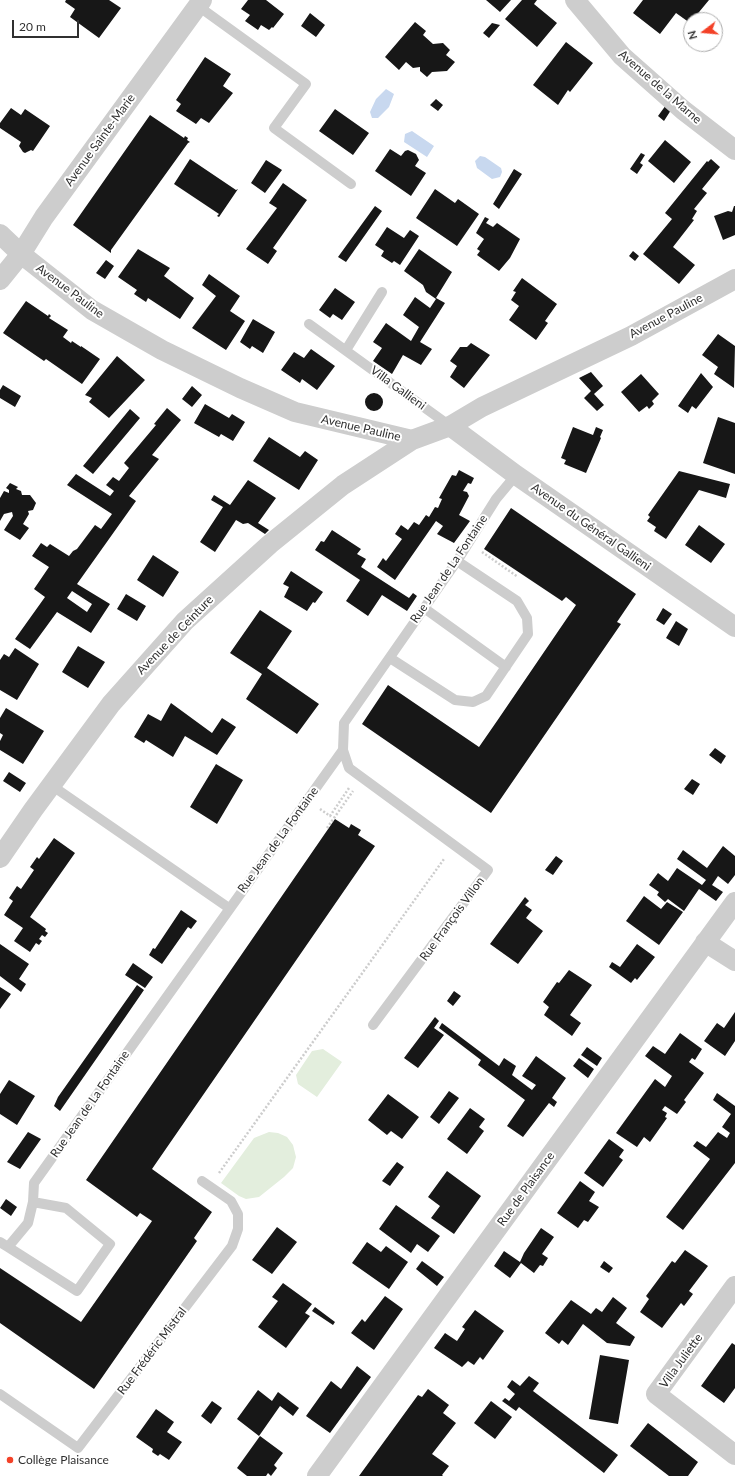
<!DOCTYPE html>
<meta charset="utf-8">
<style>
body{margin:0}
#map{position:relative;width:735px;height:1476px;overflow:hidden;background:#fff;font-family:Lato,sans-serif}
canvas{display:block}
.north{position:absolute;left:683px;top:12px;width:40px;height:40px;box-sizing:border-box;background:#fff;border:1px solid #acacac;border-radius:50%;rotate:254deg;font-size:11px;font-weight:700;line-height:16px;text-align:center;color:#303030}
.north::after{content:'';display:block;margin:auto;width:14px;height:18px;background:#f34127;clip-path:polygon(50% 0,100% 100%,50% 72%,0 100%)}
.scale{position:absolute;left:12px;top:20px;width:67px;height:18px;box-sizing:border-box;border:2px solid #303030;border-top:0;padding-left:5px;font-size:12px;line-height:14px;white-space:nowrap;color:#303030;-webkit-text-stroke:3px #fff;paint-order:stroke}
</style>
<div id="map">
<canvas width="735" height="1476"></canvas>
<div class="north">N</div>
<div class="scale">20 m</div>
</div>
<script>
const ctx = document.querySelector('canvas').getContext('2d');
ctx.lineJoin = 'round';
function fillPath(path, color) { ctx.fillStyle = color; ctx.fill(path, 'evenodd'); }
const shape = rows => new Path2D(rows.map(r => 'M' + r).join(''));
function trace(path, color, width, dash) { ctx.strokeStyle = color; ctx.lineWidth = width; ctx.lineCap = dash ? 'butt' : 'round'; ctx.setLineDash(dash || []); ctx.stroke(path); }
function label(font, color, halo, rows, align = 'center') {
  ctx.font = font + ' Lato,sans-serif'; ctx.lineWidth = 4; ctx.setLineDash([]); ctx.textBaseline = 'middle'; ctx.strokeStyle = halo; ctx.fillStyle = color; for (const [text, x, y, turn = 0] of rows) {
    ctx.save(); ctx.translate(x, y); ctx.rotate((+turn || 0) * Math.PI / 180); ctx.textAlign = isNaN(turn) ? turn : align; if (halo) ctx.strokeText(text, 0, 0); ctx.fillText(text, 0, 0); ctx.restore();
  }
}
fillPath(shape([
 [323,1049,342,1062,317,1097,298,1084,296,1075,312,1051],
 [269,1132,278,1133,287,1137,293,1145,296,1157,293,1168,284,1177,259,1197,246,1199,239,1196,221,1183,254,1138]
]), '#e3eedd');
fillPath(shape([
 [386,89,394,94,389,107,378,118,372,118,370,112,376,99],
 [412,131,434,146,427,157,404,142,405,134],
 [480,156,485,157,501,168,502,172,500,177,492,179,477,168,475,161]
]), '#c8d8ef');
fillPath(shape([
 [66,0,109,0,121,8,99,38,70,17,75,9,65,2],
 [248,0,266,0,284,14,273,28,272,27,269,30,261,25,258,30,245,21,250,15,241,9],
 [486,0,511,0,500,12],
 [522,0,537,0,534,4,557,23,537,47,505,19],
 [643,0,709,0,690,23,676,13,660,34,633,13],
 [310,13,325,25,316,37,301,26],
 [415,22,426,31,423,35,433,44,443,43,450,50,446,55,455,62,447,71,432,72,427,77,420,71,420,67,413,68,406,62,399,70,385,57],
 [492,23,500,25,489,38,483,33],
 [566,42,593,63,570,92,568,90,558,105,533,85],
 [205,57,231,74,223,86,233,93,209,123,201,118,196,124,176,111,181,104,176,100],
 [436,99,443,105,438,111,430,105],
 [666,105,671,110,664,121,658,116],
 [11,108,21,115,25,109,50,126,33,151,31,150,25,153,23,152,19,146,21,142,0,128,0,123],
 [335,109,369,133,353,155,319,131],
 [150,115,184,138,185,136,188,138,187,140,190,142,188,143,111,250,111,253,73,225],
 [665,140,691,162,674,183,648,161],
 [390,149,401,156,405,151,408,150,416,154,419,160,415,166,426,173,411,196,375,171],
 [641,153,645,155,640,163,643,165,637,174,630,169],
 [190,159,236,190,238,189,219,217,217,216,219,214,174,184],
 [711,159,720,167,702,189,707,193,694,209,697,211,692,219,694,220,673,247,695,265,679,284,643,254,672,219,665,213,707,161,708,162],
 [266,160,282,170,265,193,251,183],
 [514,169,522,174,499,209,493,204],
 [283,183,307,200,273,248,277,251,268,264,246,249,277,208,269,203],
 [435,189,455,203,458,199,479,214,457,246,416,218],
 [375,206,382,211,346,262,338,257],
 [734,206,735,206,735,235,723,240,714,216,728,211,732,212],
 [485,217,489,219,486,223,493,227,497,223,520,239,510,258,499,271,477,255,480,251,477,249,484,239,476,233],
 [387,227,404,238,410,230,419,236,400,265,394,261,392,263,381,256,384,251,375,245],
 [138,249,170,268,164,276,194,298,180,319,148,298,146,302,134,294,137,290,118,277],
 [419,249,452,272,436,298,445,303,420,342,432,349,421,365,403,355,392,374,373,361,382,348,373,342,386,323,411,341,419,327,403,315,415,297,430,308,436,299,426,292,423,285,404,271],
 [633,251,639,256,635,261,629,256],
 [106,260,114,266,105,279,96,273],
 [209,274,240,296,230,311,245,321,226,350,192,328,216,296,202,285],
 [522,278,557,304,545,321,548,323,536,340,509,320,519,306,511,300,516,292,513,291],
 [335,288,355,302,342,320,333,314,330,318,319,310],
 [26,301,48,316,49,314,51,316,49,318,68,330,63,337,71,343,72,341,81,347,81,346,100,359,82,384,46,359,44,361,3,333],
 [253,319,275,332,263,353,252,346,250,349,240,342],
 [718,334,735,346,734,388,714,374,718,367,702,355],
 [471,343,490,355,464,388,450,377,457,366,450,361,460,347,467,347],
 [311,349,335,366,317,390,302,379,300,383,281,370,294,352,304,358],
 [117,356,145,380,109,418,89,402,92,398,85,395],
 [591,372,603,386,594,394,604,405,597,411,584,398,591,391,579,378],
 [701,373,713,387,696,409,692,406,688,413,678,406],
 [641,374,659,394,652,401,654,404,649,409,647,406,639,412,621,392],
 [3,385,21,396,15,407,0,398,0,390],
 [192,386,202,395,192,407,182,399],
 '365 402a9 9 0 1 1 18 0a9 9 0 1 1-18 0Z',
 [205,404,229,418,232,414,245,422,233,441,221,434,219,437,194,423],
 [167,408,181,420,152,455,159,459,129,496,136,501,77,584,110,604,91,633,57,612,30,649,15,639,45,597,34,589,49,567,32,556,41,543,47,547,50,544,69,556,73,551,77,549,95,525,101,529,112,514,67,485,76,474,110,496,114,491,106,485,113,477,119,481,129,468,124,463,156,425,154,424],
 [72,591,92,604,87,612,67,598],
 [130,409,140,418,93,474,83,466],
 [718,417,735,423,735,474,703,463],
 [573,427,593,435,596,427,603,430,600,437,601,438,586,473,564,464,566,460,561,458],
 [269,437,300,457,305,451,318,460,299,490,253,461],
 [459,470,474,478,471,484,468,483,463,491,467,492,469,496,459,515,470,521,454,543,437,534,443,526,436,521,395,580,377,567,383,558,386,561,402,539,395,534,401,525,408,530,414,522,419,525,426,515,429,517,435,507,438,508,442,499,439,498,452,475,456,476],
 [679,471,730,484,726,498,699,490,666,539,654,531,656,527,647,521,650,517,648,515],
 [248,480,276,498,258,523,269,530,265,534,248,523,243,524,236,520,215,552,200,542,223,507,211,500,214,495,230,505],
 [10,483,18,487,16,489,21,491,22,495,30,495,36,503,33,510,28,511,29,514,23,524,29,528,20,540,4,530,13,516,12,512,4,514,0,521,0,498,4,491,9,493,9,490,6,488],
 [511,508,636,594,617,622,621,624,491,813,362,724,388,685,479,747,497,721,576,605,566,597,562,601,484,549],
 [699,525,725,544,711,563,685,545],
 [332,530,361,549,357,554,366,559,361,567,409,598,413,593,417,596,407,611,382,595,368,616,346,601,360,580,315,550,321,541,324,542],
 [153,555,179,572,163,597,137,580],
 [291,571,323,592,315,603,313,602,307,611,284,597,289,587,283,584],
 [126,594,146,606,137,621,117,609],
 [663,608,672,614,664,625,656,620],
 [260,610,292,631,267,668,319,704,297,734,246,699,262,674,230,653],
 [676,621,688,629,679,646,666,638],
 [78,646,105,662,88,688,62,672],
 [15,648,39,664,17,700,0,690,0,660,4,654,9,657],
 [171,703,212,733,222,718,236,727,217,755,185,736,173,757,146,740,144,743,134,737,148,714,161,721],
 [6,708,44,731,23,764,0,750,0,741,3,735,0,733,0,718],
 [715,748,726,756,721,764,709,755],
 [216,764,243,780,217,824,190,807],
 [9,772,26,783,20,792,3,781],
 [692,779,700,784,693,795,684,789],
 [335,819,349,828,351,824,361,830,358,835,375,846,152,1169,212,1212,194,1238,197,1241,94,1389,0,1323,0,1268,81,1322,152,1221,140,1213,137,1217,86,1180],
 [54,838,75,853,30,917,46,929,45,931,48,933,45,937,42,935,39,939,42,941,39,945,36,943,30,952,14,941,23,928,4,915,13,901,9,898,17,886,21,889,34,870,30,867,37,857,39,859],
 [723,846,735,856,735,875,728,884,718,876,712,885,723,892,716,901,699,889,684,911,668,899,665,902,657,895,659,892,649,885,658,873,668,881,677,868,702,885,706,880,677,859,683,850,707,868],
 [556,856,563,861,553,875,545,870],
 [644,896,661,909,667,902,683,912,659,945,626,921],
 [525,897,529,901,525,905,532,910,526,918,543,931,518,964,490,944],
 [181,910,197,921,191,929,188,927,162,964,149,955,153,948,155,949],
 [0,944,29,964,19,979,26,984,21,992,0,976],
 [637,944,655,957,637,980,635,978,631,983,609,967,612,962,620,967],
 [133,963,153,977,145,988,125,975],
 [569,970,592,985,570,1015,581,1023,572,1036,544,1015,549,1007,543,1002,557,982,559,983],
 [137,985,144,990,124,1019,120,1016,124,1019,60,1111,54,1106,58,1097],
 [0,987,11,994,0,1009],
 [454,991,461,996,453,1006,447,1001],
 [735,1012,735,1041,725,1056,704,1041,717,1023,724,1028],
 [435,1017,439,1021,434,1028,444,1035,418,1068,404,1058],
 [442,1023,499,1066,504,1058,516,1066,512,1075,532,1090,536,1085,522,1076,536,1056,566,1078,552,1098,557,1102,554,1107,549,1103,523,1137,507,1126,525,1100,478,1065,481,1060,439,1028],
 [680,1033,702,1049,695,1060,692,1058,689,1062,704,1073,684,1100,686,1102,677,1114,665,1106,662,1110,667,1113,665,1117,667,1118,650,1142,644,1137,637,1147,616,1133,655,1079,665,1087,672,1076,645,1056,653,1046,665,1054],
 [587,1047,602,1058,597,1066,581,1055],
 [579,1058,594,1069,588,1078,573,1066],
 [9,1080,35,1096,17,1125,0,1114,0,1094],
 [449,1091,459,1098,439,1124,430,1117],
 [717,1093,735,1106,735,1163,683,1230,666,1217,710,1159,693,1146,697,1141,706,1147,718,1132,727,1138,730,1133,722,1127,731,1114,713,1100],
 [388,1094,419,1117,402,1139,391,1131,387,1135,368,1120],
 [470,1108,485,1119,479,1127,484,1131,467,1154,447,1139],
 [28,1132,41,1139,20,1169,7,1162],
 [609,1139,624,1150,619,1157,623,1160,603,1187,584,1173],
 [397,1162,404,1167,390,1186,382,1181],
 [447,1171,481,1196,454,1234,431,1218,440,1206,428,1197],
 [580,1181,595,1192,589,1201,599,1207,588,1222,584,1220,578,1228,557,1213],
 [6,1199,17,1207,11,1216,0,1208],
 [396,1205,440,1236,428,1252,417,1244,411,1253,379,1229],
 [277,1227,297,1242,272,1274,252,1260],
 [541,1228,554,1237,542,1254,548,1258,543,1266,540,1265,534,1273,521,1263,510,1278,494,1266,504,1251,520,1262,524,1253],
 [367,1242,381,1252,386,1246,408,1262,389,1289,352,1263],
 [685,1250,708,1266,689,1291,693,1294,684,1306,681,1303,662,1328,640,1312,649,1299,646,1296,672,1261,675,1263],
 [422,1261,444,1277,437,1286,416,1269],
 [604,1261,613,1268,609,1273,600,1267],
 [283,1283,312,1304,305,1313,310,1316,286,1348,258,1327,278,1301,272,1297],
 [385,1296,403,1309,374,1350,351,1333,362,1319,365,1322],
 [613,1297,627,1308,616,1323,635,1337,630,1346,607,1343,583,1324,568,1345,562,1340,559,1344,545,1333,571,1300,591,1314,596,1308,602,1312],
 [315,1307,335,1322,333,1325,312,1311],
 [475,1310,504,1331,483,1360,480,1357,474,1365,468,1361,462,1367,434,1348,445,1333,457,1341,465,1329,462,1327],
 [732,1343,735,1345,735,1388,724,1403,701,1386],
 [600,1355,629,1360,618,1424,589,1419],
 [357,1366,371,1377,330,1433,306,1416,331,1381,341,1389],
 [529,1376,539,1383,533,1391,618,1455,604,1473,519,1407,516,1411,502,1401,505,1398,509,1401,515,1394,507,1387,512,1380,520,1386],
 [428,1389,449,1405,443,1413,456,1423,432,1454,449,1466,442,1475,443,1476,359,1476,418,1395,422,1397],
 [258,1390,272,1401,278,1392,299,1408,293,1416,280,1406,259,1436,237,1419],
 [212,1401,222,1408,211,1424,201,1416],
 [491,1401,512,1417,495,1439,474,1423],
 [156,1409,174,1422,167,1432,182,1442,169,1460,160,1454,158,1456,152,1452,153,1449,136,1437],
 [648,1423,698,1462,688,1476,669,1476,630,1446],
 [260,1436,283,1453,274,1465,277,1468,271,1476,268,1473,266,1476,247,1476,237,1468]
]), '#171717');
trace(shape([
 [482,552,518,577],
 [320,809,330,816,349,788],
 [327,828,353,791],
 [219,1173,444,859]
]), '#cdcdcd', 2.5, [2, 2]);
trace(shape([
 [198,6,306,84,274,128,351,184],
 [309,324,450,426],
 [346,350,382,292],
 [424,608,506,667],
 [390,658,455,700,473,702,486,696,528,634,527,618,517,601,457,561],
 [343,750,349,768,488,870,373,1025],
 [51,785,229,908],
 [0,1242,8,1247,28,1223,33,1202,34,1183,343,750,344,723,457,561,496,499,516,475],
 [8,1247,77,1291,110,1244,66,1208,33,1202],
 [0,1394,78,1448,232,1246,238,1229,238,1214,231,1201,202,1181]
]), '#cdcdcd', 10);
trace(shape([
 [575,0,622,56,683,110,735,150],
 [0,234,21,254,92,310,162,350,240,388,295,412,412,440,450,426,482,407,631,336,735,279],
 [0,280,21,254,44,217,202,0],
 [450,426,516,475,735,627],
 [0,858,33,810,111,704,185,621,270,544,343,485,412,440],
 [705,942,735,961],
 [735,1286,656,1394,735,1455],
 [317,1476,735,902]
]), '#cdcdcd', 20);
for (const [x, y, r, color] of [
 [10,1460,4,"#f34127"]
]) { const dot = new Path2D(); dot.arc(x, y, r, 0, 2 * Math.PI); ctx.fillStyle = color; ctx.fill(dot); trace(dot, '#fff', 1.5); }
label('12px', '#303030', '#fff', [
 ["Avenue de la Marne",660,87,41],
 ["Avenue Sainte-Marie",100,140,-54],
 ["Avenue Pauline",70,291,37],
 ["Avenue Pauline",666,316,-28],
 ["Villa Gallieni",398,388,36],
 ["Avenue Pauline",361,428,13],
 ["Avenue du Général Gallieni",591,527,35],
 ["Rue Jean de La Fontaine",449,569,-56],
 ["Avenue de Ceinture",175,635,-46],
 ["Rue Jean de La Fontaine",278,840,-54],
 ["Rue François Villon",452,919,-54],
 ["Rue Jean de La Fontaine",90,1104,-55],
 ["Rue de Plaisance",526,1189,-54],
 ["Rue Frédéric Mistral",152,1351,-53],
 ["Villa Juliette",681,1361,-54]
]);
label('12px', '#303030', '#fff', [
 ["Collège Plaisance",18,1460]
], 'left');
</script>
